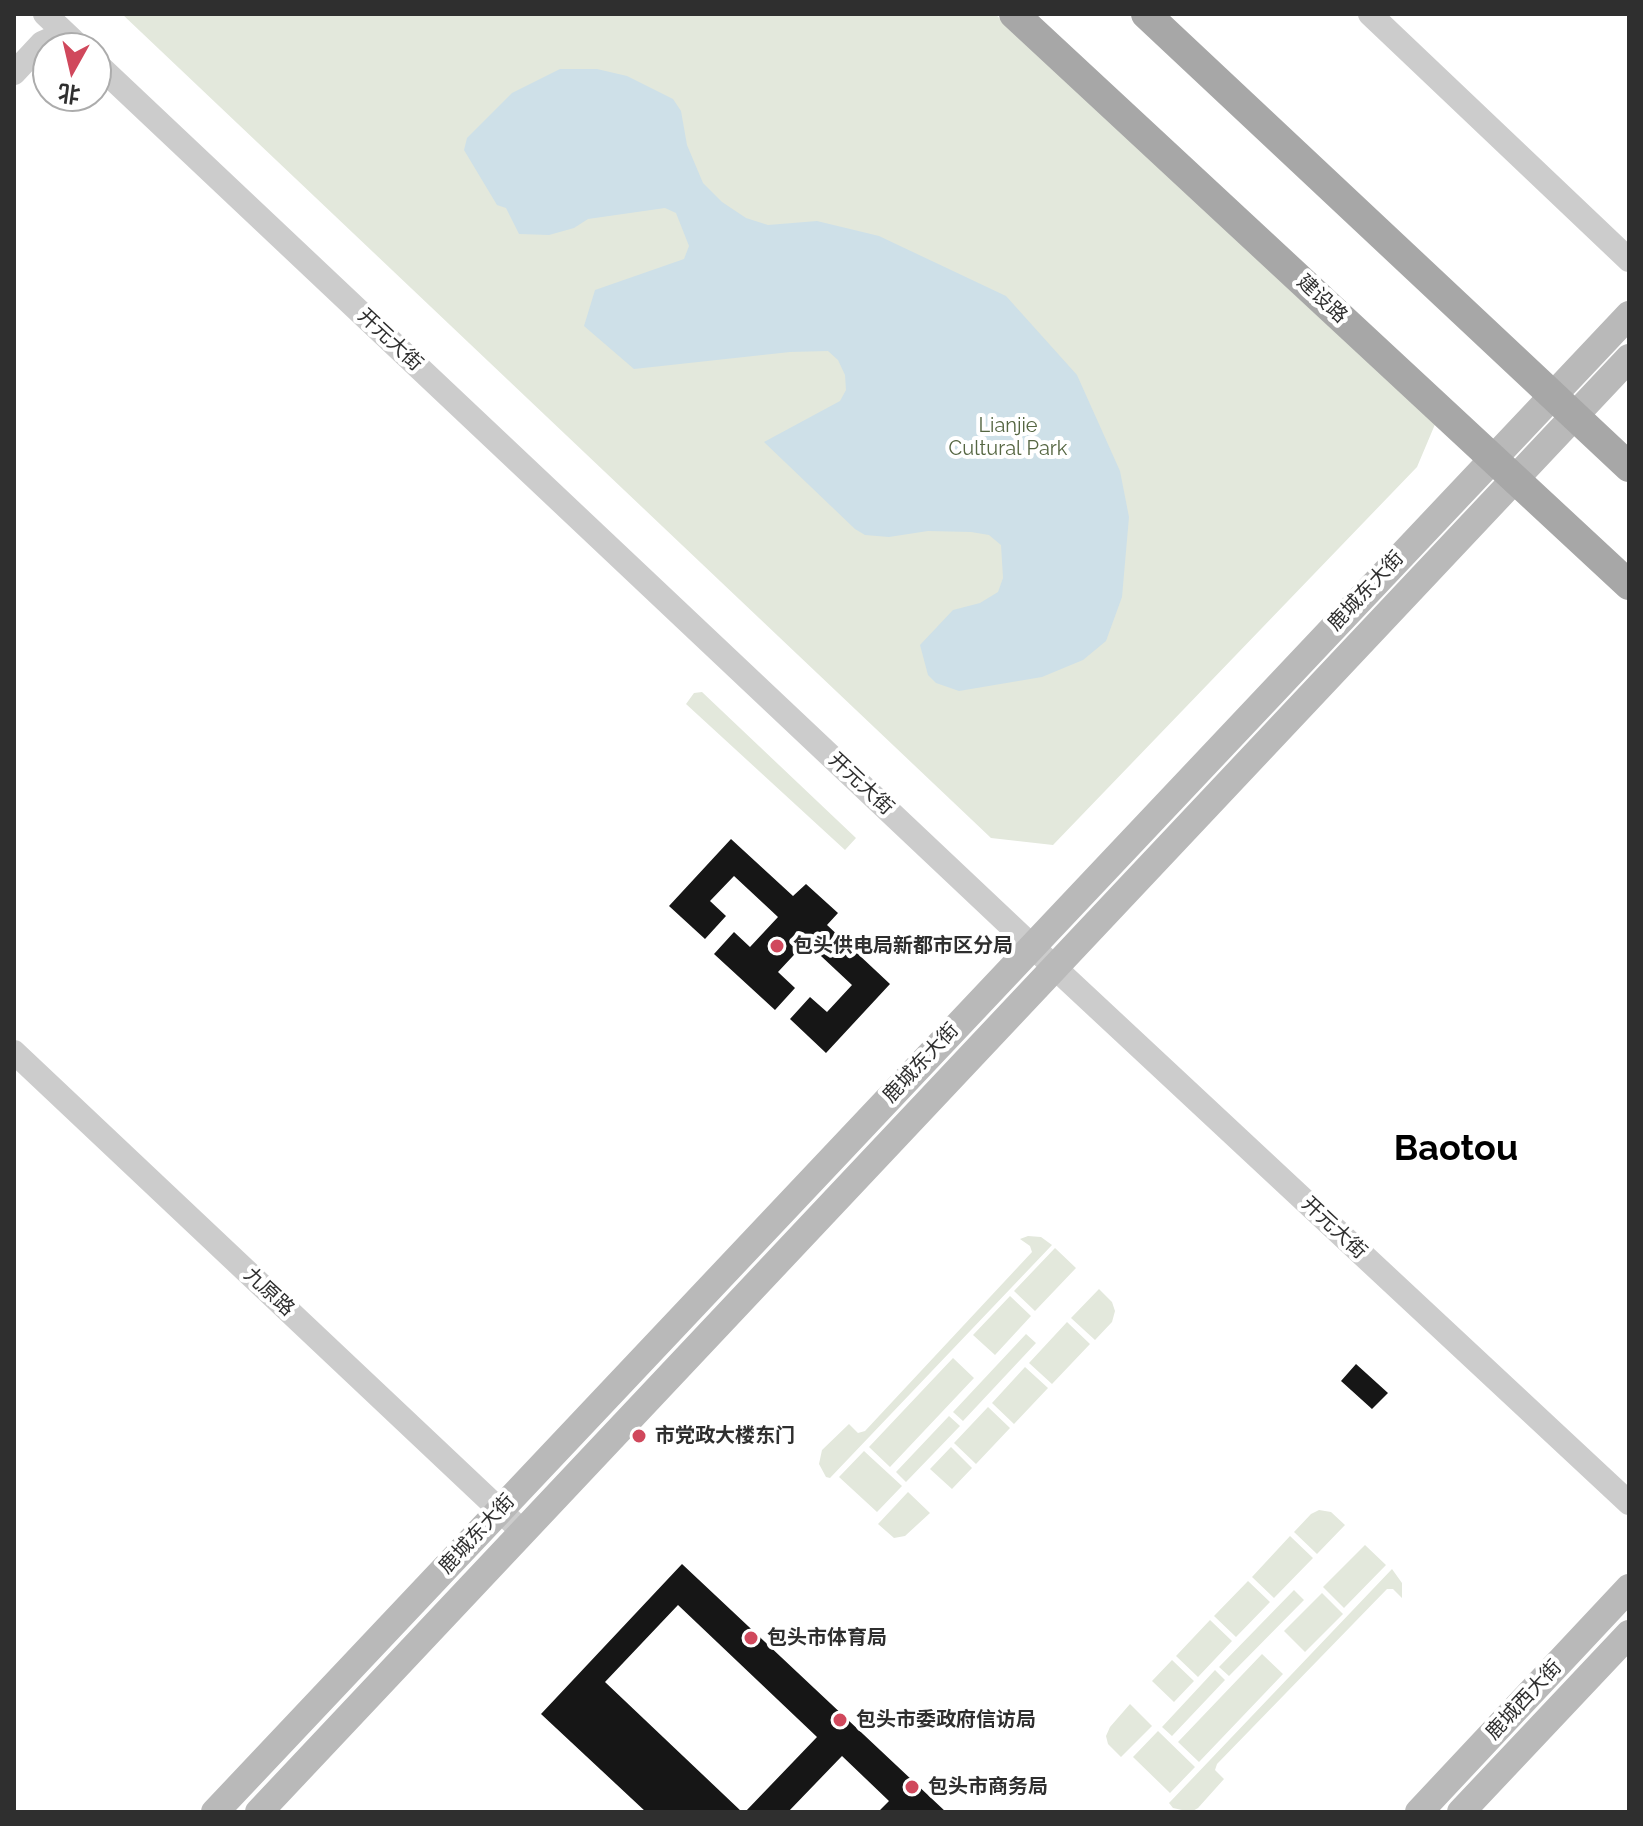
<!DOCTYPE html>
<meta charset="utf-8">
<style>
body{margin:0}
#map{position:relative;width:1643px;height:1826px;overflow:hidden;background:#fff;font-family:Raleway,"Noto Sans SC",sans-serif}
canvas{display:block}
.frame{position:absolute;inset:0;border:16px solid #2f2f2f;pointer-events:none}
.north{position:absolute;left:32px;top:32px;width:80px;height:80px;box-sizing:border-box;background:#fff;border:2px solid #acacac;border-radius:50%;rotate:188deg;font-size:22px;font-weight:700;line-height:32px;text-align:center;color:#2f2f2f}
.north::after{content:'';display:block;margin:auto;width:28px;height:36px;background:#d0485c;clip-path:polygon(50% 0,100% 100%,50% 72%,0 100%)}
</style>
<div id="map">
<canvas width="1643" height="1826"></canvas>
<div class="frame"></div>
<div class="north">北</div>
</div>
<script>
const ctx = document.querySelector('canvas').getContext('2d');
ctx.lineJoin = 'round';
function fillPath(path, color) { ctx.fillStyle = color; ctx.fill(path, 'evenodd'); }
const shape = rows => new Path2D(rows.map(r => 'M' + r).join(''));
function trace(path, color, width, dash) { ctx.strokeStyle = color; ctx.lineWidth = width; ctx.lineCap = dash ? 'butt' : 'round'; ctx.setLineDash(dash || []); ctx.stroke(path); }
function label(font, color, halo, rows, align = 'center') {
  ctx.font = font + ' Raleway,"Noto Sans SC",sans-serif'; ctx.lineWidth = 8; ctx.setLineDash([]); ctx.textBaseline = 'middle'; ctx.strokeStyle = halo; ctx.fillStyle = color; for (const [text, x, y, turn = 0] of rows) {
    ctx.save(); ctx.translate(x, y); ctx.rotate((+turn || 0) * Math.PI / 180); ctx.textAlign = isNaN(turn) ? turn : align; if (halo) ctx.strokeText(text, 0, 0); ctx.fillText(text, 0, 0); ctx.restore();
  }
}
fillPath(shape([
 [122,14,995,14,1436,422,1417,467,1053,845,991,838],
 [702,692,856,838,845,850,686,704,694,693],
 [1028,1236,1041,1237,1052,1245,830,1478,826,1477,819,1464,822,1450,849,1424,858,1433,865,1431,1032,1252,1030,1246,1020,1239],
 [1055,1248,1076,1268,1035,1311,1014,1291],
 [1099,1289,1112,1302,1115,1311,1112,1322,1095,1340,1071,1318],
 [1010,1296,1031,1316,995,1355,973,1335],
 [1067,1322,1090,1344,1052,1384,1029,1363],
 [1026,1334,1036,1343,963,1421,953,1412],
 [953,1358,974,1378,890,1467,869,1447],
 [1025,1367,1048,1388,1014,1424,992,1403],
 [988,1407,1010,1428,976,1464,954,1443],
 [949,1416,960,1426,906,1482,896,1472],
 [951,1447,972,1468,952,1489,930,1469],
 [864,1451,902,1486,877,1512,839,1477],
 [908,1492,930,1513,905,1536,894,1538,878,1524],
 [1319,1510,1331,1512,1345,1525,1317,1554,1294,1532,1311,1514],
 [1290,1536,1313,1558,1274,1598,1252,1577],
 [1365,1545,1386,1565,1344,1608,1323,1587],
 [1392,1569,1402,1583,1402,1598,1393,1589,1387,1589,1217,1764,1215,1770,1224,1779,1198,1808,1191,1812,1173,1808,1169,1803],
 [1248,1581,1270,1602,1236,1637,1214,1616],
 [1294,1590,1304,1600,1229,1676,1219,1667],
 [1322,1593,1343,1614,1305,1652,1284,1631],
 [1210,1620,1232,1641,1198,1677,1176,1656],
 [1262,1654,1283,1674,1199,1762,1178,1742],
 [1172,1660,1194,1681,1174,1702,1152,1681],
 [1215,1670,1225,1680,1172,1736,1162,1727],
 [1130,1704,1152,1726,1121,1757,1108,1744,1106,1736,1110,1727],
 [1158,1731,1195,1767,1170,1793,1133,1757]
]), '#e3e8dc');
fillPath(shape([
 [560,69,597,69,627,76,673,99,681,111,687,145,703,183,722,202,746,218,768,225,817,221,879,236,1006,296,1077,375,1120,471,1129,517,1122,597,1106,641,1083,660,1042,677,959,691,936,683,928,675,920,645,953,610,980,603,998,592,1003,578,1001,545,989,535,971,532,928,531,889,537,865,535,855,529,764,442,840,401,846,390,845,375,838,360,828,351,790,352,634,369,584,326,595,290,684,259,689,246,676,213,665,208,588,219,574,228,549,235,519,234,506,208,497,205,464,150,467,138,512,93]
]), '#cee0e8');
fillPath(shape([
 [731,839,793,896,806,884,838,913,827,925,890,984,826,1053,790,1019,810,997,827,1012,852,985,806,942,778,972,795,988,775,1010,714,954,734,932,750,947,778,917,734,876,710,901,726,916,705,939,669,906],
 [1356,1364,1388,1393,1372,1409,1341,1381],
 [682,1564,946,1812,878,1812,889,1801,842,1756,788,1812,745,1812,817,1737,678,1605,605,1682,742,1812,646,1812,541,1714]
]), '#161616');
trace(shape([
 [45,14,81,48],
 [1370,14,1629,260],
 [96,63,1069,981,1629,1503],
 [14,73,42,43,65,33],
 [14,1052,523,1532]
]), '#ccc', 24);
trace(shape([
 [215,1812,1629,315],
 [259,1812,1629,358],
 [1419,1812,1629,1588],
 [1461,1812,1629,1634]
]), '#b9b9b9', 28);
trace(shape([
 [1014,14,1629,585],
 [1146,14,1629,467]
]), '#a7a7a7', 30);
for (const [x, y, r, color] of [
 [777,946,8,"#d0485c"],
 [639,1436,8,"#d0485c"],
 [751,1638,8,"#d0485c"],
 [840,1720,8,"#d0485c"],
 [912,1787,8,"#d0485c"]
]) { const dot = new Path2D(); dot.arc(x, y, r, 0, 2 * Math.PI); ctx.fillStyle = color; ctx.fill(dot); trace(dot, '#fff', 3); }
label('20px', '#2f2f2f', '#fff', [
 ["建设路",1322,299,43],
 ["开元大街",390,340,43],
 ["鹿城东大街",1366,591,-47],
 ["开元大街",861,784,43],
 ["鹿城东大街",921,1063,-47],
 ["开元大街",1334,1228,43],
 ["九原路",269,1292,43],
 ["鹿城东大街",477,1534,-47],
 ["鹿城西大街",1524,1700,-47]
]);
label('20px', '#556642', '#fff', [
 ["Lianjie",1008,426],
 ["Cultural Park",1008,449]
]);
label('bold 20px', '#2f2f2f', '#fff', [
 ["包头供电局新都市区分局",793,946],
 ["市党政大楼东门",655,1436],
 ["包头市体育局",767,1638],
 ["包头市委政府信访局",856,1720],
 ["包头市商务局",928,1787]
], 'left');
label('bold 36px', '#000', '#fff', [
 ["Baotou",1456,1149]
]);
</script>
